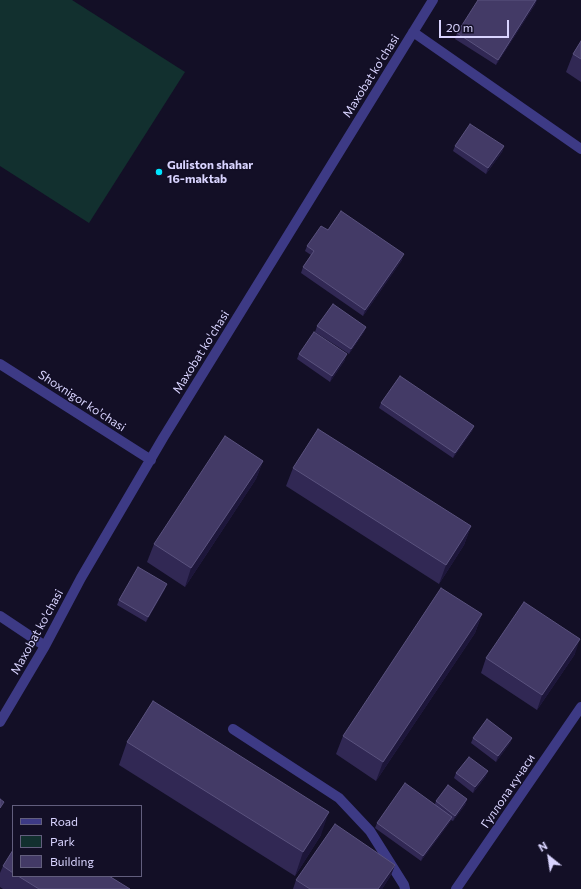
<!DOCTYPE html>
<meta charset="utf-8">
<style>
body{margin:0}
#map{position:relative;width:581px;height:889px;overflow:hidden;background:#130f26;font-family:Commissioner,sans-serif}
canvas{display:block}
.legend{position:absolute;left:12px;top:805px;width:130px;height:72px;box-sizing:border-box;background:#130f26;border:1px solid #625e7d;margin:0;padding:5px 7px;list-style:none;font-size:12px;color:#d9d4ff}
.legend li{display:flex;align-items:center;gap:8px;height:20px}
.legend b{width:20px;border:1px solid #625e7d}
.north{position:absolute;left:529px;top:837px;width:40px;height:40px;-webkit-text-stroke:3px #130f26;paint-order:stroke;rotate:330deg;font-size:11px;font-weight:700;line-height:16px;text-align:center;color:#d9d4ff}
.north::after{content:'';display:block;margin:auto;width:14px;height:18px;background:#d9d4ff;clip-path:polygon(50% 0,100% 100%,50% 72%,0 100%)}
.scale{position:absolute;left:439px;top:20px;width:70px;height:18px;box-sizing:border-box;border:2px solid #d9d4ff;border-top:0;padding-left:5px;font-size:12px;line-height:14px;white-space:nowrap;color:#d9d4ff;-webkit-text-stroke:3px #130f26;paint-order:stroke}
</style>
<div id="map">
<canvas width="581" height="889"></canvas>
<ul class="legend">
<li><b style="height:5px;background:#3d3a85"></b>Road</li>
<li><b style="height:11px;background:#12302f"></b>Park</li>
<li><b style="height:11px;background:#433a66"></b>Building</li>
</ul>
<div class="north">N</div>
<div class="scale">20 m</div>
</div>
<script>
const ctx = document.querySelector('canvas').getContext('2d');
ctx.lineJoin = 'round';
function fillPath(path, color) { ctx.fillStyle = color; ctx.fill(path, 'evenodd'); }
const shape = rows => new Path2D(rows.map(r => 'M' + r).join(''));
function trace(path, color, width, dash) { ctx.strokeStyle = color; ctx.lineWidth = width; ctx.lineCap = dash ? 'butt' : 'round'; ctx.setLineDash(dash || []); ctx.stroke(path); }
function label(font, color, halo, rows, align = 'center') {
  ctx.font = font + ' Commissioner,sans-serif'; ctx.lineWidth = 3; ctx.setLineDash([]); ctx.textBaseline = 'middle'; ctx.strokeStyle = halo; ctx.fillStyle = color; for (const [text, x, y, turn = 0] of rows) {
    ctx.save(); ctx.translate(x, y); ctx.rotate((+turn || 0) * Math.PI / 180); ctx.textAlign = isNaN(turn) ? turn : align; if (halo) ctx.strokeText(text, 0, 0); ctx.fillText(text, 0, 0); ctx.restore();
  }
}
fillPath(shape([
 [0,0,72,0,185,72,89,223,0,166]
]), '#12302f');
trace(shape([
 [413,32,581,149],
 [0,364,151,460],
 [0,616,45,646],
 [0,722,45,646,81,578,163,438,433,0],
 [233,729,339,798,370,831,404,885,405,889],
 [456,889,581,707]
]), '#3d3a85', 10);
fillPath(shape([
 [536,3,496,65,455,39,457,33],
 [581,41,581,82,566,72,573,54],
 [455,146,504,146,502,152,486,174,453,151],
 [328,230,402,260,363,316,301,273,303,267,311,255,305,251,307,246],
 [317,326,366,327,364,332,349,354,315,332],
 [299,354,345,360,330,382,297,359],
 [381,403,474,426,472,431,453,458,379,408],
 [263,461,256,479,185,587,147,562,154,544],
 [293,468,471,526,464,545,439,584,286,486],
 [165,589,146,622,117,605,119,600],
 [482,614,475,633,376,781,336,754,343,736],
 [575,654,537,710,481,673,486,658],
 [473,738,512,738,510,743,496,762,471,743],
 [127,742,321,835,295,876,119,765],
 [456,773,486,776,473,793,454,778],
 [467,799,465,805,453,821,451,820,450,822,421,861,375,828,377,823,435,804,436,801],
 [13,850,13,876,109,876,130,889,3,889,0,887,0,873,3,866],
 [395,865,391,875,382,889,293,889,296,880]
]), '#312854');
fillPath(shape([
 [536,0,537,0,536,3,496,65,498,60],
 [504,146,502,152,486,174,488,168],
 [404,254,402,260,363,316,365,310],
 [366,327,364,332,349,354,351,349],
 [347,354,345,360,330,382,332,376],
 [474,426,472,431,453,458,455,453],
 [263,461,256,479,185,587,191,568],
 [471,526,464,545,439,584,446,565],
 [167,584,165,589,146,622,148,617],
 [482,614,475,633,376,781,383,762],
 [580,639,575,654,537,710,542,695],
 [512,738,510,743,496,762,498,756],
 [488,771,486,776,473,793,475,787],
 [467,799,465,805,453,821,455,816],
 [329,812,321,835,295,876,303,852],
 [452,817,450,822,421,861,423,856],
 [395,865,391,875,382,889,378,889]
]), '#1d163a');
const building = shape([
 [478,0,536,0,498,60,457,33,478,0],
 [581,41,581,59,573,54,581,41],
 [470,124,504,146,488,168,455,146,470,124],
 [341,211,404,254,365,310,303,267,314,251,307,246,321,226,328,230,341,211],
 [333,304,366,327,351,349,317,326,333,304],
 [314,332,347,354,332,376,299,354,314,332],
 [400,376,474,426,455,453,381,403,400,376],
 [318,429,471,526,446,565,293,468,318,429],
 [225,436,263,461,191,568,154,544,225,436],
 [138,567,167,584,148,617,119,600,138,567],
 [441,588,482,614,383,762,343,736,441,588],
 [524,602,580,639,542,695,486,658,524,602],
 [153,701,329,812,303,852,127,742,153,701],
 [487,719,512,738,498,756,473,738,487,719],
 [469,757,488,771,475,787,456,773,469,757],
 [405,783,452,817,423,856,377,823,405,783],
 [448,785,467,799,455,816,436,801,448,785],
 [0,799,4,802,0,808,0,799],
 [335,824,395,865,378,889,310,889,296,880,335,824],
 [13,850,13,873,3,866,13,850],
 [18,876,109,876,130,889,39,889,18,876]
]);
fillPath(building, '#433a66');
trace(building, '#5a527e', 1);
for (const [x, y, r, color] of [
 [159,172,4,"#00e5ff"]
]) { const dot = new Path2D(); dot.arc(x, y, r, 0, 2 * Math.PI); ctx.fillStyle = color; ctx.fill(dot); trace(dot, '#130f26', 1.5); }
label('12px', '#d9d4ff', '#130f26', [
 ["Maxobat ko'chasi",371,76,-58],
 ["Maxobat ko'chasi",201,352,-58],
 ["Shoxnigor ko'chasi",82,401,33],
 ["Maxobat ko'chasi",37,632,-61],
 ["Гуллола кучаси",508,791,-56]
]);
label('bold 12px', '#d9d4ff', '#130f26', [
 ["Guliston shahar",167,165],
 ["16-maktab",167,179]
], 'left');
</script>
